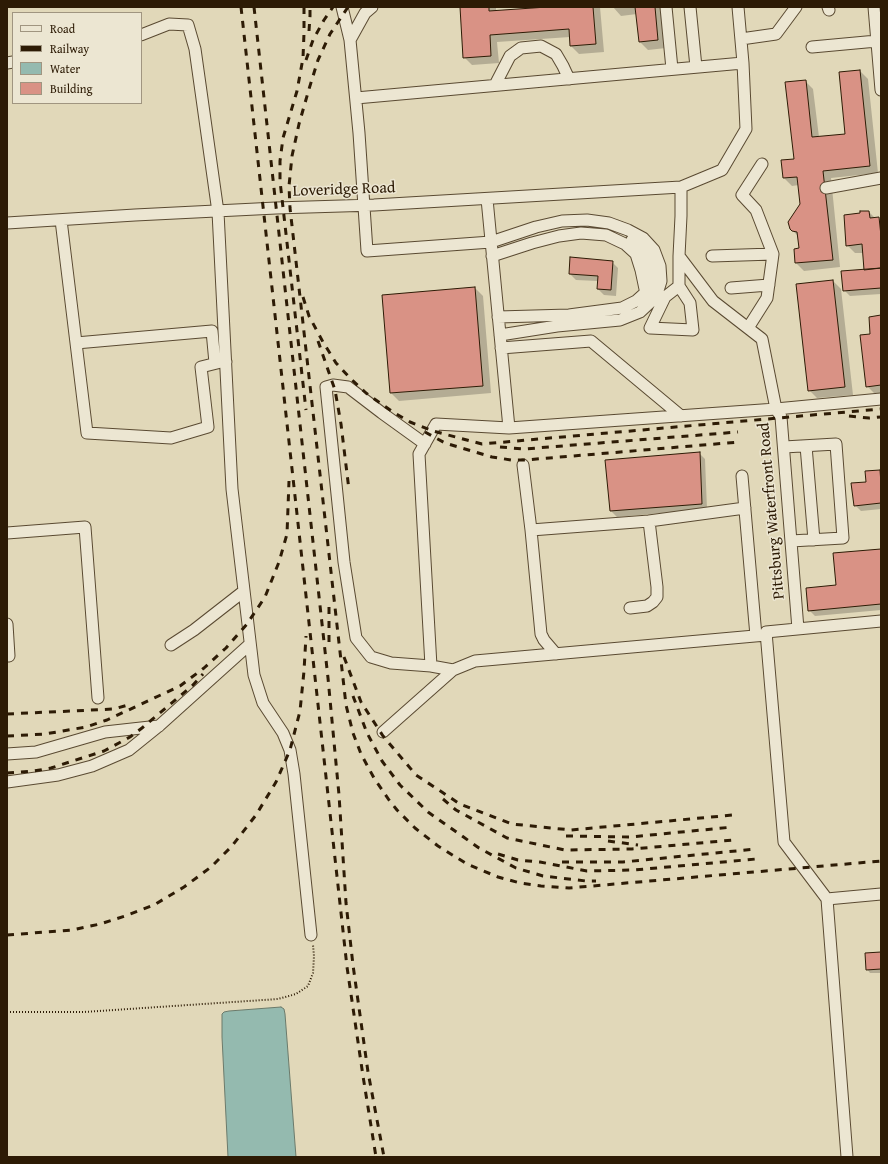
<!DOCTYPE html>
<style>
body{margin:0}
#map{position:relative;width:888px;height:1164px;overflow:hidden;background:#e1d8b9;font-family:"Gentium Book Plus",serif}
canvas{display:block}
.frame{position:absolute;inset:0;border:8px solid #2d1b05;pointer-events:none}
.legend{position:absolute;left:12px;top:12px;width:130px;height:92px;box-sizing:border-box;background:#ece6d2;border:1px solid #a09580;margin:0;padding:5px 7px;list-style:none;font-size:12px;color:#2d1b05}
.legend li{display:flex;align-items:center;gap:8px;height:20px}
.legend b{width:20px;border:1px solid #a09580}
</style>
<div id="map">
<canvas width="888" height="1164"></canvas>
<div class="frame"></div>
<ul class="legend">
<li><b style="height:5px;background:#ece6d2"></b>Road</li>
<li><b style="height:5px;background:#2d1b05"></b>Railway</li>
<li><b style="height:11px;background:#94baaf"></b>Water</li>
<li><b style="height:11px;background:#d99285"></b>Building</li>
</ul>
</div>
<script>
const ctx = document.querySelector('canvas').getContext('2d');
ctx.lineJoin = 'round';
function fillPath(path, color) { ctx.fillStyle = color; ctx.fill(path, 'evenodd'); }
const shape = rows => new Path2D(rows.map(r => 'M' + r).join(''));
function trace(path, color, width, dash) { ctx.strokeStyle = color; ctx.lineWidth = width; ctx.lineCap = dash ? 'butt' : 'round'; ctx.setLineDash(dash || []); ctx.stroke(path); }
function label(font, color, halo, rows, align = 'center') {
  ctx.font = font + ' "Gentium Book Plus",serif'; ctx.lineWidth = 3; ctx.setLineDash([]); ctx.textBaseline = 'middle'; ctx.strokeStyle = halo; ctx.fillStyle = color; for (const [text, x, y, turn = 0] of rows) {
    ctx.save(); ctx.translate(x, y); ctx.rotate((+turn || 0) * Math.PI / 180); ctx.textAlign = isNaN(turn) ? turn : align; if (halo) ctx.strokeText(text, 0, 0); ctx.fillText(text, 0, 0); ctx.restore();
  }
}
const water = shape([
 [281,1007,284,1009,285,1014,296,1157,228,1157,222,1037,222,1014,224,1012,229,1011,281,1007]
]);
fillPath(water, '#94baaf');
trace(water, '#6b7a6b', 1);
fillPath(shape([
 [461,7,496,7,496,12,560,7,600,7,604,52,579,54,571,46,570,37,497,42,499,63,472,65,464,57],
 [613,7,661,7,666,48,648,50,640,42,637,14,621,16],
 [860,71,868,79,878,173,831,178,840,267,804,271,796,263,800,249,798,236,791,229,801,205,799,185,792,186,784,178,795,160,805,81,813,89,819,137,846,135],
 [869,212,876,219,879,218,881,221,881,294,850,296,844,290,865,270,863,253,855,253,847,245],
 [612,262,618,268,616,296,604,295,598,289,598,281,576,280,570,274],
 [833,281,841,289,853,395,817,398,809,390,797,284],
 [475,288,483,296,491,393,399,401,391,393,383,296],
 [881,316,881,394,875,394,867,386,872,335],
 [699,453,705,459,707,509,617,517,611,511],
 [879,471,881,473,881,509,861,511,855,505,868,482],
 [881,550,881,610,815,616,809,610],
 [881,953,881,973,870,973,867,969]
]), '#0003');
const building = shape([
 [460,7,489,7,489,11,547,7,593,7,596,44,570,46,569,29,490,35,491,56,463,58,460,7],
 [635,7,655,7,658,40,639,42,635,7],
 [860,70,870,166,823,171,833,260,795,263,794,249,799,248,797,232,792,231,790,229,788,222,800,204,797,177,783,178,781,160,794,159,785,82,806,80,812,137,845,134,839,72,860,70],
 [860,211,869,211,870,218,879,217,881,236,881,268,864,270,862,244,846,246,844,215,860,213,860,211],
 [570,257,613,261,611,290,597,289,598,276,569,274,570,257],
 [881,268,881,288,843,291,841,271,881,268],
 [833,280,845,387,808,391,796,284,833,280],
 [475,287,483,386,390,393,382,295,475,287],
 [881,315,881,385,866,387,860,335,870,334,869,317,881,315],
 [700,452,702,504,610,511,605,460,700,452],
 [880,470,881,484,881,503,854,506,851,483,866,482,865,471,880,470],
 [881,549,881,604,808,611,806,588,836,585,833,553,881,549],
 [881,952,881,969,866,970,865,953,881,952]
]);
fillPath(building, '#d99285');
trace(building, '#2d1b05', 1);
const minor = shape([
 [342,7,350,40],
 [372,7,365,13,350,40,359,133,367,251,491,242,536,227,562,221,587,220,609,223,628,230,643,238,654,250,660,266,661,281,656,297,640,312,620,320,557,326,500,335],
 [666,7,672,69],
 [690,7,696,67],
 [738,7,743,63,746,129,722,170,681,187,681,216,679,256,713,301,762,339,776,409,781,417,798,629],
 [828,7,829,10],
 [874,7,881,90],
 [141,35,169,24,188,25,195,49,218,212,232,489,254,675,263,703,283,733,290,750,294,774,311,935],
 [741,39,776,34,796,7],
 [812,47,877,41],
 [7,63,13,62],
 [495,85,510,56,521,48,541,46,556,54,563,66,569,79],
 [356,98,743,63],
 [826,188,881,178],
 [487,199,509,428],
 [61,220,87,433,171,438,208,427,201,367,221,362,226,362],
 [7,223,135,215,276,208,374,205,681,187],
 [492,256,532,243,559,236,581,233,606,235,625,244,636,254,641,270,645,289],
 [712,256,773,254],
 [679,286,665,297,650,328,693,330,690,303,679,286,679,256],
 [731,288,769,285],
 [498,317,569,315,622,308,636,301,646,292,650,281,651,267,647,256,640,244,632,240],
 [748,328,767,298,773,254,756,210,742,195,762,164],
 [76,343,212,331,215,363],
 [501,348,591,341,681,416],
 [425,444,382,413,348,387,333,385,326,387,344,562,356,638,371,657,391,663,431,666],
 [806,446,814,540],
 [784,447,836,444,843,538,791,541],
 [523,465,531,530,649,521],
 [742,476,756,636],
 [531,530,541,634,544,640,556,654],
 [7,533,85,527,98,698],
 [630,608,647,606,653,602,657,597,657,587,649,521,745,508],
 [7,624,9,656,7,656],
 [171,645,194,630,244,591],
 [453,670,431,666,419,454,436,424,509,428,776,409,881,399],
 [383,732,453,670,475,661,766,635],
 [7,754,36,752,105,732,159,726],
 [7,782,58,775,92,766,129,750,160,725,250,644],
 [827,899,784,842,766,632,881,621],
 [847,1157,827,899,881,894]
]);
trace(minor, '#5a4a32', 13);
trace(shape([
 [7,1012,84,1012,278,999,296,994,308,986,313,973,314,956,313,945]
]), '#2d1b05', 2, [1, 2]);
trace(minor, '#ece6d2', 11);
trace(shape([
 [241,7,347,967,363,1076,376,1157],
 [254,7,328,678,339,795,346,903,353,965,368,1072,384,1157],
 [304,7,304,33,303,58,297,91,283,138,280,161,280,181,306,410],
 [348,7,330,34,318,60,309,89,299,124,292,156,289,186,290,208,346,705,353,733,361,754,374,778,389,800,397,810,415,828,438,846,467,864,498,877,520,883,541,886,569,888,881,861],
 [309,31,310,16,310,7],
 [306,60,313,40,324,20,333,7],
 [303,297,309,316,323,342,336,363,350,378,366,393,393,412,410,422,433,431,482,444,881,409],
 [318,341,335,390,341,424,349,490],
 [849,416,869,418,881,417],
 [425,432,445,443,492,457,511,460,525,460,739,442],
 [500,447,524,449,738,432],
 [329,607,329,649],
 [344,657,361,702,383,736,416,775,460,804,512,824,571,830,733,815],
 [353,696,367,733,382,761,400,785,428,812,479,848,516,868,543,876,586,881,596,881],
 [7,714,114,709,128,705],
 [7,736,45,734,86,727,107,720,180,686,204,668,226,648,247,624,265,597,279,562,287,534,289,481],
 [7,773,34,771,51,768,104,751,130,737,142,728,193,685,203,674],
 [443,799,456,810,507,838,565,850,632,849,734,840],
 [566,836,630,837,733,827],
 [608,841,638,845],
 [498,854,518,860,540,862,587,871,634,870,756,859],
 [562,862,623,862,756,849],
 [7,935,72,930,100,924,125,916,154,905,184,887,211,867,232,846,256,815,276,782,290,750,300,711,304,671,306,636]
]), '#2d1b05', 3, [7, 7]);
label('16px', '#2d1b05', '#ece6d2', [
 ["Loveridge Road",344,190,-2],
 ["Pittsburg Waterfront Road",772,511,-95]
]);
</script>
